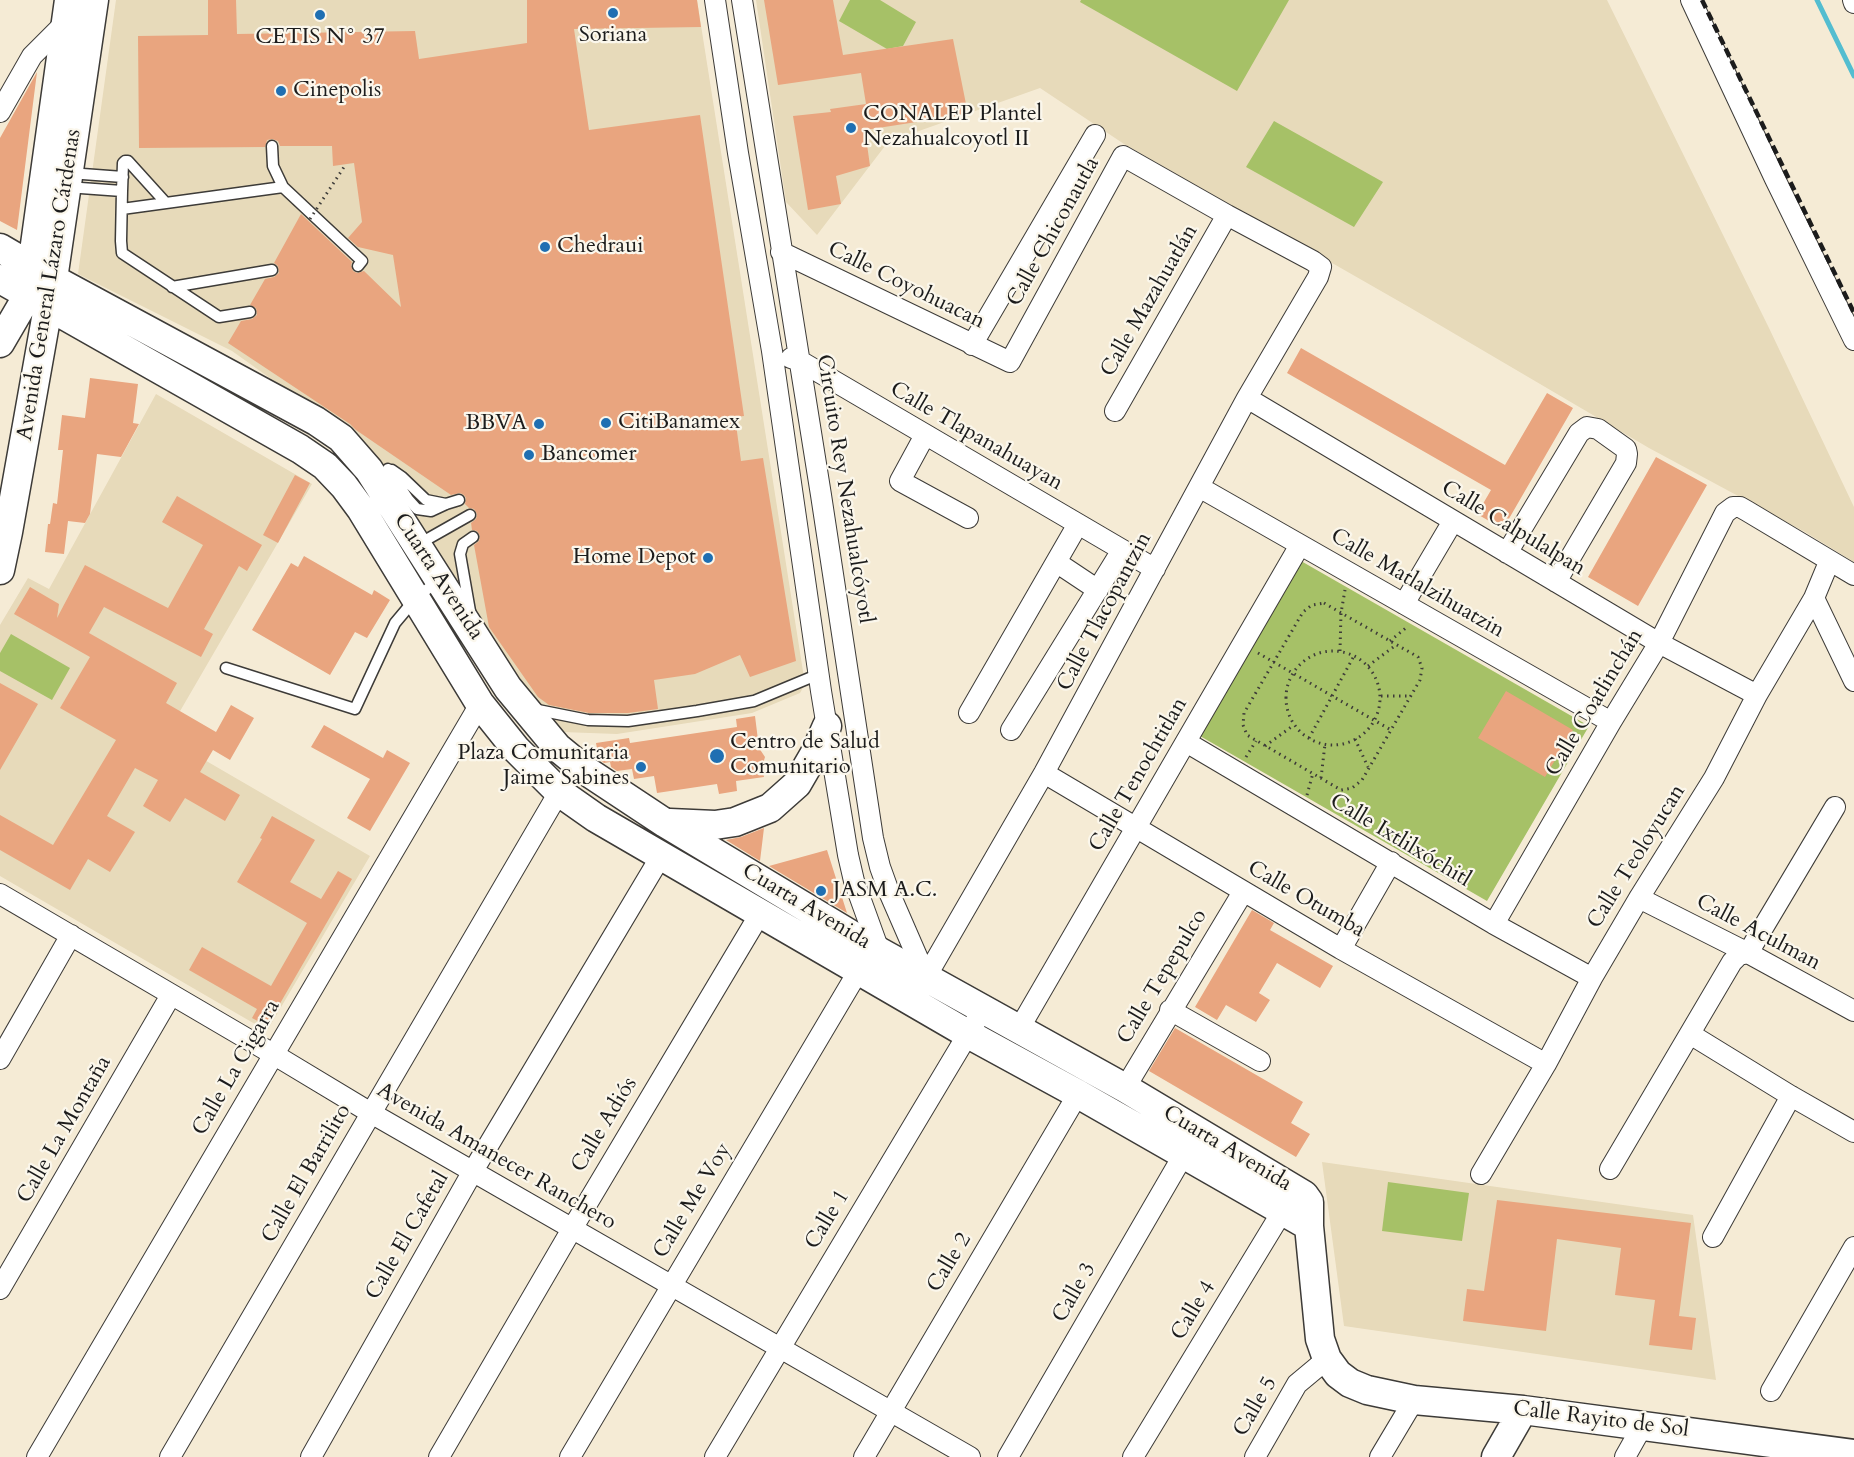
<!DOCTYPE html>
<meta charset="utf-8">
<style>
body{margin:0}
canvas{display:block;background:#f5ebd5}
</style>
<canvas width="1854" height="1457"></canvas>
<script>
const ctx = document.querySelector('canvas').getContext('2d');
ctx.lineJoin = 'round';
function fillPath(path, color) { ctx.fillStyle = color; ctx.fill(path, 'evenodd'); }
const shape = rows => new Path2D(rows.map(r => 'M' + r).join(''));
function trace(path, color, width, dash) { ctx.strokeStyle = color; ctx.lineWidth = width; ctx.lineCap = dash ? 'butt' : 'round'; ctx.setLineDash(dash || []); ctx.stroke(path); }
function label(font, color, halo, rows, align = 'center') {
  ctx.font = font + ' Cardo,serif'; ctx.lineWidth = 4.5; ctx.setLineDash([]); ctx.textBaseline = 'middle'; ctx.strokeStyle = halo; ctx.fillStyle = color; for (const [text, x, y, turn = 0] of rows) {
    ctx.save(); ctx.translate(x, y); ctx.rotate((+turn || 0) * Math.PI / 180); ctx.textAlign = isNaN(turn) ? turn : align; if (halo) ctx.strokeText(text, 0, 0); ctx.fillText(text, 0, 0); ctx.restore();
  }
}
fillPath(shape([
 [116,0,697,0,805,684,800,693,752,713,617,734,562,732,549,728,350,435,232,351,78,274],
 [756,0,1607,0,1769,328,1854,507,1854,562,1805,532,1649,448,1409,307,1124,144,1040,88,888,142,817,235,786,202],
 [156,394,312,484,165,737,370,856,267,1031,0,876,0,625,28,578,49,589],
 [1322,1162,1693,1215,1716,1380,1344,1326]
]), '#e7daba');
fillPath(shape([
 [850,0,880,0,916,22,903,46,887,49,839,21],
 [1081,0,1289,0,1237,91,1080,2],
 [1274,121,1383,182,1354,227,1246,167],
 [1301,561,1589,726,1487,901,1200,736],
 [11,634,70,668,52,700,0,671,0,653],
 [1388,1182,1469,1193,1462,1241,1382,1231]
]), '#a6c167');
trace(shape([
 [1817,0,1854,76]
]), '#53bdd0', 5);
fillPath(shape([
 [208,0,236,0,237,34,415,31,419,59,527,43,527,0,697,0,701,27,574,29,589,130,700,115,744,416,735,417,741,461,763,458,796,661,750,677,740,655,695,674,654,680,658,709,628,713,589,713,549,705,538,697,489,627,474,545,479,541,480,536,477,531,472,530,471,523,476,519,477,514,474,509,469,508,465,504,466,498,464,495,460,493,451,495,356,430,350,424,228,343,241,321,252,319,257,315,256,308,250,305,265,279,274,277,279,273,278,266,274,263,301,214,352,262,351,265,353,271,357,273,364,271,401,307,393,255,358,247,348,238,362,222,354,163,333,166,332,146,280,146,278,141,272,139,267,140,265,147,139,148,138,36,208,35],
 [764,0,833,0,843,55,953,39,968,114,865,130,870,166,836,176,841,204,808,210,793,116,831,112,830,109,866,104,861,73,778,85],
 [37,72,17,230,0,221,0,138],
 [1301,348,1505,465,1547,393,1573,408,1503,529,1477,514,1491,490,1287,373],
 [90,378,138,384,133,423,139,424,121,457,97,454,90,514,85,523,68,521,64,554,45,552,48,524,50,524,53,503,57,504,63,450,58,450,62,415,85,418],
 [1656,457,1707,485,1638,606,1588,577],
 [295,475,310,483,278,543,263,535],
 [177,496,262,545,247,571,239,566,204,629,213,634,201,657,104,607,89,633,177,683,166,703,216,732,231,705,254,718,230,760,213,750,200,772,240,795,225,821,185,798,170,822,143,806,158,780,135,768,107,816,135,832,110,872,88,859,70,890,0,850,0,815,53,845,116,740,60,708,90,657,14,614,30,587,59,604,57,618,85,565,168,608,203,545,162,522],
 [304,556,372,595,374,590,390,600,367,638,355,632,330,675,252,630,291,563,298,567],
 [0,683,38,704,0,770],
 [1506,691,1573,730,1545,777,1478,738],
 [755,716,759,748,765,757,762,767,764,777,736,781,737,791,719,794,717,784,657,793,654,776,634,779,632,769,617,771,611,767,610,762,604,763,599,759,596,743,629,738,630,743,737,727,736,719],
 [324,725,383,758,387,750,410,763,370,831,347,818,370,779,311,747],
 [272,816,315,840,290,882,321,899,338,871,352,879,267,1026,252,1018,257,1009,189,970,202,947,271,986,307,923,237,882,262,839,260,838],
 [764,828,760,861,726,840,741,837],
 [827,850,847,913,769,866],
 [1252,910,1274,923,1270,930,1333,966,1320,988,1277,963,1259,993,1270,1000,1256,1022,1226,1005,1217,1020,1195,1007],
 [1175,1028,1303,1102,1291,1123,1310,1134,1296,1157,1149,1071],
 [1497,1200,1691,1223,1679,1316,1696,1318,1692,1350,1649,1345,1655,1300,1615,1295,1621,1248,1557,1239,1546,1331,1463,1321,1467,1289,1484,1291]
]), '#e9a57f');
const lane = shape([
 [272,146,273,166,283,187,362,261,358,266],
 [69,173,123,177],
 [67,187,122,191],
 [166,203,128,161,125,161,123,163,122,191,121,241,122,253,219,317,250,312],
 [122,209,283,187],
 [172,287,272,270],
 [388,469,408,499,417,509,431,511,446,504,459,500],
 [392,470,402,477,426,500,446,504],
 [417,545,470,515],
 [470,611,460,554,463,544,473,537],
 [226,668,355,709,395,623,416,598,439,580],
 [533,709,588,720,628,721,697,711,754,701,819,674]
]);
const street = shape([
 [715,0,738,153,772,351,821,691,848,855,854,881,880,953],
 [742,0,821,495,873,838,880,867,889,892,926,977],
 [1691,0,1775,179,1854,340],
 [1853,0,1854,3],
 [0,112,32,56,67,21],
 [781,252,1010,362,1123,156,1227,215,1313,261,1321,267,1318,277,1247,398,1044,773,926,977],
 [972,345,1095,135],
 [791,358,800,361,1155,569],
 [1247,398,1659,643,1757,695],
 [1115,411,1227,215],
 [925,435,900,481,968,518],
 [1199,487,1611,722],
 [1507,553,1579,433,1587,427,1598,429,1626,449,1627,454,1626,463,1556,582],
 [1056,562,1098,590],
 [1814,598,1854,681],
 [1404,604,1453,521],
 [969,713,1078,524],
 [1011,730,1122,550],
 [1186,742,1494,924,1592,978],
 [1044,773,1341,949,1546,1064],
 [0,894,273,1054,371,1113,970,1457],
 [1639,898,1748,953,1854,1011],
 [1494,924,1611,722,1659,643,1725,513,1733,507,1740,507,1747,511,1854,575],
 [1341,949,1391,862],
 [1170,1010,1260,1061],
 [1019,1029,1300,545],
 [1690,1034,1791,1096,1854,1132],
 [0,1059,71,935],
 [1125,1088,1243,892],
 [1610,1169,1732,962,1739,955,1748,953,1835,807],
 [1481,1174,1546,1064,1592,978,1639,898,1714,778,1757,695,1814,598,1829,562],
 [1713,1237,1791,1096],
 [0,1289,171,995],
 [1771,1391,1854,1247],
 [37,1457,480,704],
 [170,1457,559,792],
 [311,1457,473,1171,661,856],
 [439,1457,572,1229,761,912],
 [570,1457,859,970],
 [715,1457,983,1009],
 [864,1457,1078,1094],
 [1008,1457,1184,1154],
 [1133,1457,1288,1202],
 [1255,1457,1297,1384,1327,1359],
 [1380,1457,1414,1400],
 [1625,1457,1643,1425]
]);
const secondary = shape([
 [0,248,53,279,316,421,341,438,369,470,508,688,557,747,585,770,665,823,880,952,1125,1088,1304,1195,1309,1202,1309,1226,1320,1339,1327,1359,1338,1374,1350,1383,1367,1390,1414,1400,1523,1410,1854,1454],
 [0,279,300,449,325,466,344,486,361,509,480,704,516,749,559,792,596,818,968,1034,1078,1094,1309,1226],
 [0,343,28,295,69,0],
 [0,570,8,532,53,279,94,0],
 [670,823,715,825,735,822,770,808,797,784,815,753,827,726],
 [1496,1457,1523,1410]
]);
trace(lane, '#3d3b38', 13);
trace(street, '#3d3b38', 22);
trace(secondary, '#3d3b38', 31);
trace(shape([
 [1324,603,1418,657,1422,668,1420,680,1362,780,1352,788,1347,789,1341,790,1247,735,1243,725,1244,713,1303,612,1312,605,1324,603],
 [1390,641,1407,627],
 '1286 698a47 47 0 1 1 94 0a47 47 0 1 1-94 0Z',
 [1340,651,1341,613,1345,590],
 [1258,653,1391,730],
 [1368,666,1396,645],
 [1381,696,1411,696],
 [1309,738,1354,656],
 [1355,739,1368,767],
 [1265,746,1294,725],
 [1246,757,1256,741],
 [1321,778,1325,744],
 [1307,795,1313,773]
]), '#3d3b38', 3, [1.5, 4.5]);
trace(lane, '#fff', 10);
trace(street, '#fff', 20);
trace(secondary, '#fff', 28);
trace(shape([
 [1702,0,1854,313]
]), '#1c1c1c', 4.5, [9, 4.5]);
trace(shape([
 [310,219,346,164]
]), '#3d3b38', 3, [1.5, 4.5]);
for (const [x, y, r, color] of [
 [613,13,6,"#1f6fb2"],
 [320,15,6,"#1f6fb2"],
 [281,91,6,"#1f6fb2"],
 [851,128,6,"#1f6fb2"],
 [545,247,6,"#1f6fb2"],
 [606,423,6,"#1f6fb2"],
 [539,424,6,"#1f6fb2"],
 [529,455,6,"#1f6fb2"],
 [708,558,6,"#1f6fb2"],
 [717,756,8,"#1f6fb2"],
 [641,767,6,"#1f6fb2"],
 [821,891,6,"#1f6fb2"]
]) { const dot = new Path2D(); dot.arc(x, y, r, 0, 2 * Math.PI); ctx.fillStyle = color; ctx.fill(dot); trace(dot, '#fbf7ec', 2); }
label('22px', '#1c1c1c', '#fbf7ec', [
 ["Soriana",613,36,"center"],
 ["CETIS N° 37",320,38,"center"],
 ["Cinepolis",293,91],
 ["CONALEP Plantel",863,115],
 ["Nezahualcoyotl II",863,140],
 ["Chedraui",557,247],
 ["CitiBanamex",618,423],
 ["BBVA",527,424,"right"],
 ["Bancomer",541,455],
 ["Home Depot",696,558,"right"],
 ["Centro de Salud",730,743],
 ["Comunitario",730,768],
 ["Plaza Comunitaria",629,754,"right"],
 ["Jaime Sabines",629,779,"right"],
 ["JASM A.C.",833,891]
], 'left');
label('22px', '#1c1c1c', '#fbf7ec', [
 ["Calle Chiconautla",1054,232,-61],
 ["Avenida General Lázaro Cárdenas",50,285,-81],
 ["Calle Coyohuacan",906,286,26],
 ["Calle Mazahuatlán",1150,301,-60],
 ["Calle Tlapanahuayan",976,437,30],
 ["Circuito Rey Nezahualcóyotl",844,489,81],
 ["Calle Calpulalpan",1513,529,31],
 ["Cuarta Avenida",438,577,57],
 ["Calle Matlalzihuatzin",1417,584,30],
 ["Calle Tlacopantzin",1105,612,-62],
 ["Calle Coatlinchán",1595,703,-59],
 ["Calle Tenochtitlan",1139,775,-60],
 ["Calle Ixtlilxóchitl",1400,841,31],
 ["Calle Teoloyucan",1637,857,-58],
 ["Calle Otumba",1306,900,30],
 ["Cuarta Avenida",806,907,31],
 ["Calle Aculman",1758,933,28],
 ["Calle Tepepulco",1163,977,-59],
 ["Calle La Cigarra",237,1068,-60],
 ["Calle Adiós",605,1125,-59],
 ["Calle La Montaña",65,1130,-60],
 ["Cuarta Avenida",1227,1149,31],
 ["Avenida Amanecer Ranchero",496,1157,30],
 ["Calle El Barrilito",307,1174,-60],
 ["Calle Me Voy",693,1201,-59],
 ["Calle 1",828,1220,-59],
 ["Calle El Cafetal",408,1236,-60],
 ["Calle 2",950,1263,-59],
 ["Calle 3",1075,1293,-60],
 ["Calle 4",1194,1311,-59],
 ["Calle 5",1256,1407,-60],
 ["Calle Rayito de Sol",1601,1420,7]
]);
</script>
